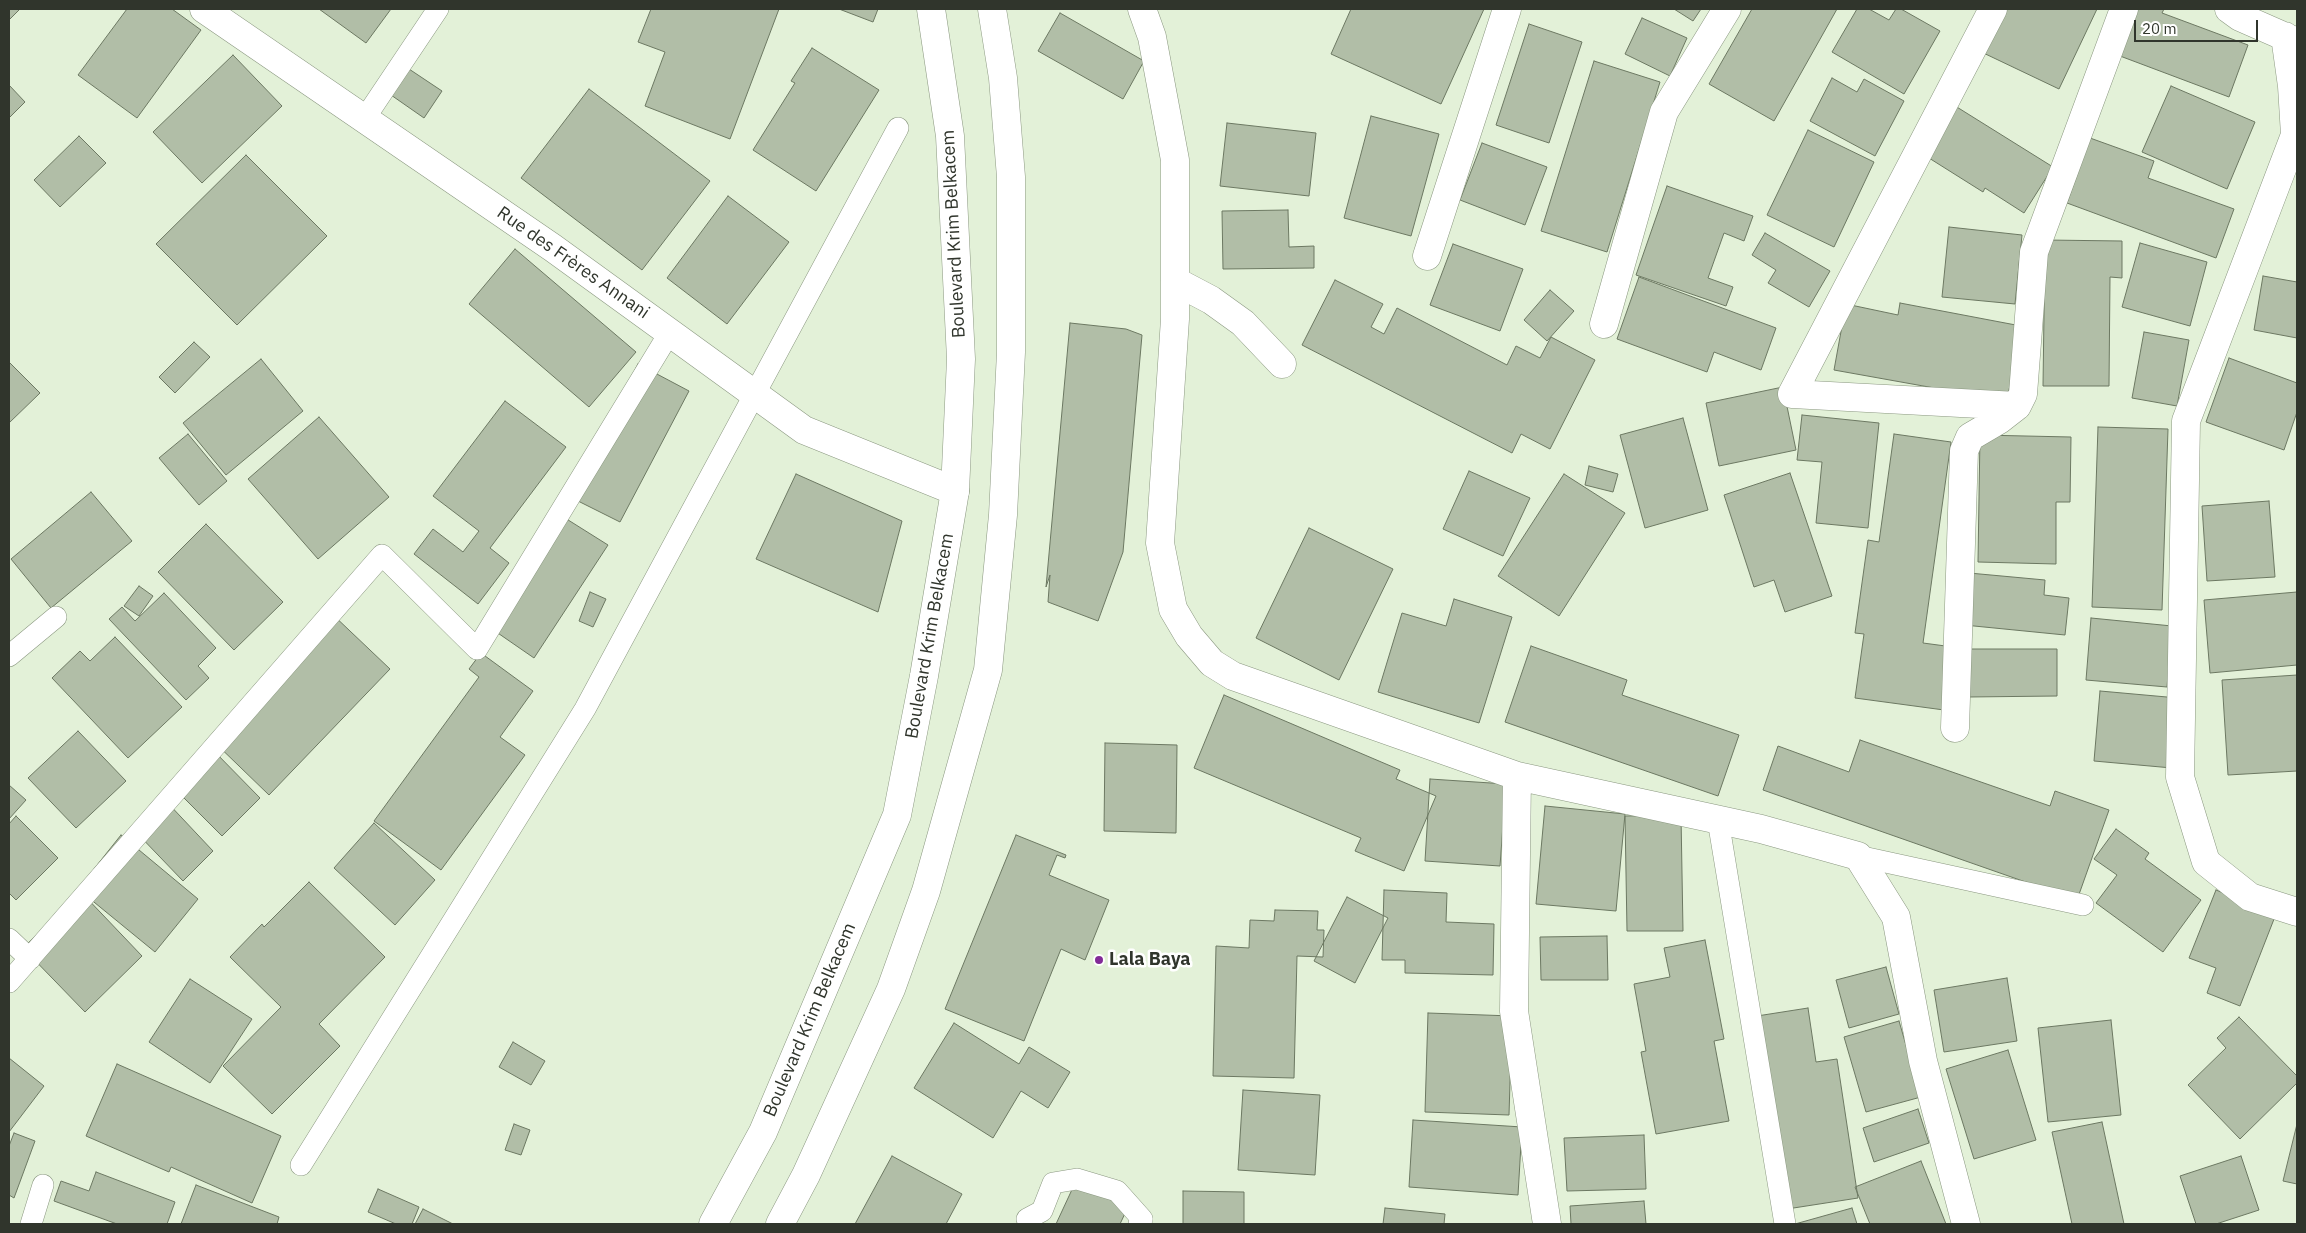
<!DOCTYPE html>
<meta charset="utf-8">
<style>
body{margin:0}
#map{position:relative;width:2306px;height:1233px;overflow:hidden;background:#e3f1d8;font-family:"IBM Plex Sans",sans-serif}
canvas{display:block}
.frame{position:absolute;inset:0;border:10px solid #30352c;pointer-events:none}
.scale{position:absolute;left:2134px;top:20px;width:124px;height:22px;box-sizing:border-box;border:2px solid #30352c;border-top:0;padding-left:6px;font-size:15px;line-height:18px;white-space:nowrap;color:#30352c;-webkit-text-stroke:4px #fff;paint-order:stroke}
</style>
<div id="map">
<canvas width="2306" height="1233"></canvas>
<div class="frame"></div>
<div class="scale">20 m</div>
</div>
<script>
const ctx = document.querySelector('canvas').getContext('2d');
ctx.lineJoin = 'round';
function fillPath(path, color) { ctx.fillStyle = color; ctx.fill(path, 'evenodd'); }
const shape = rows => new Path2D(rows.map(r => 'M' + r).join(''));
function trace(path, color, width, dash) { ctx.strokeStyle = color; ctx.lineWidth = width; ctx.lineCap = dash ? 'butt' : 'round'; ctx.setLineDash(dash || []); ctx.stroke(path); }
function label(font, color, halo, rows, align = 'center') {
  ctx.font = font + ' "IBM Plex Sans",sans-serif'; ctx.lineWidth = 5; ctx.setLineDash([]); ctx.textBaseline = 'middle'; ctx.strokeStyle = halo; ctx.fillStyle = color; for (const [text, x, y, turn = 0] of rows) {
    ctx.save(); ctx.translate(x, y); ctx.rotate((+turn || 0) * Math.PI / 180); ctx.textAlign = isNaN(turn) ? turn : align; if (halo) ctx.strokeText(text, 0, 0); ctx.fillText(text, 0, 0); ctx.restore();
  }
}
const building = shape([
 [9,9,20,9,9,20,9,9],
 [127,9,172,9,201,30,137,118,78,75,127,9],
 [319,9,391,9,366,43,319,9],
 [651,9,779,9,730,139,645,106,665,52,638,42,651,9],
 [839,9,878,9,873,22,839,9],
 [1351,9,1484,9,1441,104,1331,54,1351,9],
 [1674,9,1701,9,1693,21,1674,9],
 [1752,9,1837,9,1774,121,1709,84,1752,9],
 [1857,9,1869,9,1889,20,1896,9,1901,9,1940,31,1904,94,1832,52,1857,9],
 [1994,9,2097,9,2059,89,1975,49,1994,9],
 [2137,9,2164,9,2162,13,2248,45,2229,97,2120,56,2137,9],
 [1060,13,1144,61,1123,99,1038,51,1060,13],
 [1642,18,1687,38,1670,76,1625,54,1642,18],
 [1529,24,1582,42,1549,143,1496,125,1529,24],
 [812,48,879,90,816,191,753,150,795,83,791,81,812,48],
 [233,55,282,106,202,183,153,132,233,55],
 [1594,61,1660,82,1607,252,1541,231,1594,61],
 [409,69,442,91,424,118,391,95,409,69],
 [1832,78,1857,92,1864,79,1904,101,1875,156,1810,121,1832,78],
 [9,85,25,102,9,118,9,85],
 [2171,86,2255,122,2227,189,2142,152,2171,86],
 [589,89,710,181,642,270,521,178,589,89],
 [1952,104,2053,167,2024,213,1985,188,1983,192,1921,153,1952,104],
 [1371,116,1439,134,1411,236,1344,218,1371,116],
 [1227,123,1316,133,1309,196,1220,186,1227,123],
 [1808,130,1874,162,1834,247,1767,215,1808,130],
 [79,136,106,163,60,207,34,180,79,136],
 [2090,138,2154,161,2148,178,2234,209,2216,258,2067,203,2090,138],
 [1482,143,1547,167,1525,225,1460,200,1482,143],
 [246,155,327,236,237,325,156,244,246,155],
 [1667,186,1753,216,1744,241,1724,233,1708,278,1733,287,1726,306,1636,275,1667,186],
 [728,196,789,242,727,324,667,278,728,196],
 [1288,210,1289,247,1314,246,1314,268,1223,269,1222,211,1288,210],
 [1949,227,2022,235,2015,304,1942,297,1949,227],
 [1765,233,1830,271,1809,307,1768,283,1776,270,1752,255,1765,233],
 [2045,240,2122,241,2122,278,2110,277,2109,386,2043,386,2045,240],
 [2140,243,2207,262,2190,326,2122,307,2140,243],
 [1453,244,1523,269,1500,331,1430,305,1453,244],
 [515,249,636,352,589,407,469,304,515,249],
 [2263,276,2297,282,2297,338,2254,330,2263,276],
 [1639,277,1776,328,1761,370,1714,352,1707,372,1617,339,1639,277],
 [1335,280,1383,304,1371,327,1384,334,1397,308,1507,365,1516,346,1540,358,1551,337,1595,360,1550,449,1521,434,1512,453,1302,345,1335,280],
 [1550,290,1574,311,1547,341,1524,320,1550,290],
 [1900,303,2021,326,2007,401,1834,370,1846,304,1898,315,1900,303],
 [1070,323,1126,329,1142,335,1123,552,1098,621,1048,602,1050,575,1046,587,1070,323],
 [2144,332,2189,340,2177,406,2132,398,2144,332],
 [194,342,210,357,175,393,159,377,194,342],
 [2229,358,2297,383,2297,412,2284,450,2206,422,2229,358],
 [261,359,303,411,226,475,183,423,261,359],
 [9,362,40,393,9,423,9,362],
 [638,364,689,391,620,522,568,496,638,364],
 [1783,387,1796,450,1719,466,1706,403,1783,387],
 [505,401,566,447,490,548,509,563,478,604,414,554,433,529,463,552,479,531,433,496,505,401],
 [1802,415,1879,423,1868,528,1816,523,1822,462,1797,460,1802,415],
 [319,417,389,497,318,559,248,479,319,417],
 [1683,418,1708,510,1645,528,1620,435,1683,418],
 [2098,427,2168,429,2162,610,2092,607,2098,427],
 [188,434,227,481,199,505,159,458,188,434],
 [1894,434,1951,442,1923,643,1953,647,1944,710,1855,698,1864,634,1855,633,1868,540,1879,542,1894,434],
 [1980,435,2071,437,2070,502,2056,502,2056,564,1978,562,1980,435],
 [1589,466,1618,474,1613,492,1585,485,1589,466],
 [1469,471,1530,498,1503,556,1443,529,1469,471],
 [1790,473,1832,596,1785,612,1774,580,1754,587,1724,495,1790,473],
 [796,474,902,521,878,612,756,559,796,474],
 [1564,474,1625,513,1559,616,1498,576,1564,474],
 [91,492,132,541,51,608,11,559,91,492],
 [2269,501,2275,577,2207,581,2202,506,2269,501],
 [565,518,608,545,534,658,492,629,565,518],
 [206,524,283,602,234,650,158,572,206,524],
 [1309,528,1393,569,1339,680,1256,638,1309,528],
 [1969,573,2045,580,2044,595,2069,598,2065,635,1964,625,1969,573],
 [139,586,153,596,139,616,124,606,139,586],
 [590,592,606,599,593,627,579,621,590,592],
 [2297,592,2297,665,2210,673,2204,600,2297,592],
 [164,593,216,648,198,666,209,678,186,700,109,619,122,607,135,621,164,593],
 [1454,599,1512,617,1479,723,1378,692,1402,613,1446,626,1454,599],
 [330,612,390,669,269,795,209,737,330,612],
 [2091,618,2172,626,2167,687,2086,680,2091,618],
 [115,637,182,707,128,758,52,678,80,651,90,661,115,637],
 [1531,646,1627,680,1622,695,1739,735,1718,796,1505,722,1531,646],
 [1967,649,2057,649,2057,696,1968,697,1967,649],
 [481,653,533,691,500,737,525,755,441,870,374,821,479,677,469,669,481,653],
 [2297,675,2297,771,2228,775,2222,680,2297,675],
 [2100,691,2178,698,2172,768,2094,761,2100,691],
 [1224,695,1400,770,1396,779,1436,796,1404,871,1355,851,1361,838,1194,768,1224,695],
 [78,731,126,781,76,828,28,778,78,731],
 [1860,740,2050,806,2055,791,2109,810,2077,900,1763,790,1778,746,1849,772,1860,740],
 [1105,743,1177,745,1176,833,1104,831,1105,743],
 [210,747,260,798,222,836,171,785,210,747],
 [1430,779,1506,784,1500,866,1425,861,1430,779],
 [9,785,26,800,9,819,9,785],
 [165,800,213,851,183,881,134,830,165,800],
 [1545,806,1625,814,1616,911,1536,904,1545,806],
 [1681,815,1683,931,1627,931,1625,816,1681,815],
 [16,816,58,858,16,900,9,893,9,824,16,816],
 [374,823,435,880,395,925,334,868,374,823],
 [2116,829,2149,853,2145,859,2201,900,2163,952,2096,903,2117,875,2094,859,2116,829],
 [121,835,198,899,155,952,78,889,121,835],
 [1016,835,1066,855,1065,858,1057,855,1049,875,1109,900,1085,960,1061,949,1024,1041,945,1009,1016,835],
 [309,882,385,957,319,1024,340,1046,272,1114,223,1066,281,1007,230,957,262,924,264,927,309,882],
 [1384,890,1447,893,1446,922,1494,924,1493,975,1405,973,1405,960,1382,960,1384,890],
 [2216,890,2276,914,2240,1006,2207,993,2216,968,2189,958,2216,890],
 [81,892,142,956,85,1012,23,948,81,892],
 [1347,897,1388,918,1355,983,1314,961,1347,897],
 [1275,910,1318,911,1317,930,1324,930,1323,957,1297,956,1294,1078,1213,1076,1216,946,1249,948,1250,920,1274,921,1275,910],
 [1607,936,1608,980,1541,980,1540,937,1607,936],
 [1705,940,1724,1039,1714,1041,1729,1121,1656,1134,1641,1052,1646,1051,1634,984,1670,977,1664,948,1705,940],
 [1886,967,1899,1014,1849,1028,1836,980,1886,967],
 [2007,978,2017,1041,1944,1052,1934,990,2007,978],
 [190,979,252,1019,210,1083,149,1042,190,979],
 [1808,1008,1816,1062,1837,1059,1858,1198,1787,1209,1757,1016,1808,1008],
 [1428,1013,1512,1016,1509,1115,1425,1112,1428,1013],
 [2239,1017,2297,1076,2297,1083,2240,1139,2188,1085,2226,1048,2217,1038,2239,1017],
 [2111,1020,2121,1115,2048,1122,2038,1028,2111,1020],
 [1899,1021,1921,1097,1866,1112,1844,1037,1899,1021],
 [954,1023,1019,1064,1029,1047,1070,1072,1048,1108,1021,1091,993,1138,914,1088,954,1023],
 [513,1042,545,1061,531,1085,499,1067,513,1042],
 [2008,1050,2036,1140,1974,1159,1946,1069,2008,1050],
 [9,1058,44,1086,9,1132,9,1058],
 [117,1064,281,1136,252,1203,171,1167,169,1172,86,1136,117,1064],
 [1243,1090,1320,1095,1315,1175,1238,1170,1243,1090],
 [1918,1109,1929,1143,1874,1162,1863,1128,1918,1109],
 [1413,1120,1522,1127,1518,1195,1409,1187,1413,1120],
 [2102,1122,2124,1224,2072,1224,2052,1132,2102,1122],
 [514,1124,530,1130,521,1155,505,1150,514,1124],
 [2297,1124,2297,1184,2283,1181,2297,1124],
 [14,1133,35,1141,14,1198,9,1195,9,1146,14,1133],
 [1644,1135,1646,1189,1567,1191,1564,1138,1644,1135],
 [892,1156,962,1194,946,1224,855,1224,892,1156],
 [2241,1156,2259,1210,2216,1224,2196,1224,2180,1176,2241,1156],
 [1921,1161,1946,1224,1870,1224,1855,1187,1921,1161],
 [96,1172,175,1202,167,1224,117,1224,54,1201,61,1181,89,1191,96,1172],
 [1076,1181,1129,1205,1120,1224,1056,1224,1076,1181],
 [196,1185,279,1217,277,1224,181,1224,196,1185],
 [378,1189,419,1207,412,1224,396,1224,368,1212,378,1189],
 [1183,1191,1244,1192,1244,1224,1183,1224,1183,1191],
 [1644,1201,1646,1224,1571,1224,1570,1206,1644,1201],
 [1385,1208,1445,1214,1444,1224,1383,1224,1385,1208],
 [1852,1208,1857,1224,1795,1224,1852,1208],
 [423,1209,453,1224,415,1224,423,1209]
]);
fillPath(building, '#b1bea7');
trace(building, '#6c7862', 1);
const service = shape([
 [365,118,438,9],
 [9,656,56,617],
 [1718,820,1785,1224],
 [1858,856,2083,905],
 [9,939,30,959],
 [9,982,382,555,477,649,670,332],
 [301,1165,585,709,898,128],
 [1027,1219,1042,1211,1053,1183,1077,1179,1117,1191,1142,1219,1139,1224],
 [31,1224,43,1185]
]);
const minor = shape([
 [204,9,553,248,804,430,955,491],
 [1142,9,1152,37,1175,160,1175,319,1160,543,1173,609,1189,636,1212,663,1233,676,1517,776,1761,829,1858,856,1896,917,1923,1061,1966,1224],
 [1993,9,1792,394,2017,406],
 [2229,9,2240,17,2297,42],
 [2285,36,2292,86,2295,135,2186,421,2180,777,2206,862,2250,897,2297,912],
 [1427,256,1507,9],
 [1175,281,1211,300,1243,323,1282,364],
 [1604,324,1664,112,1727,9],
 [1955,728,1964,451,1970,437,1999,420,2017,406,2023,394,2034,252,2124,9],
 [1517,776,1514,1011,1547,1224]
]);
const primary = shape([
 [713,1224,763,1132,897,815,924,676,955,491,961,359,950,136,931,9],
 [780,1224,806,1175,891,989,926,891,988,670,1003,515,1011,352,1011,177,1003,78,992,9]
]);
trace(service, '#8b9881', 22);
trace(minor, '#8b9881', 29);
trace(primary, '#8b9881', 29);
trace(service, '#fff', 21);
trace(minor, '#fff', 28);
trace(primary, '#fff', 28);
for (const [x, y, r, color] of [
 [1099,960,5,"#822a97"]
]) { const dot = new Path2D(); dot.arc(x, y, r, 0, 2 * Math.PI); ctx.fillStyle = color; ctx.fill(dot); trace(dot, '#fff', 2); }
label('18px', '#30352c', '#fff', [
 ["Boulevard Krim Belkacem",954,234,-93],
 ["Rue des Frères Annani",573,263,35],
 ["Boulevard Krim Belkacem",930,636,-80],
 ["Boulevard Krim Belkacem",810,1020,-67]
]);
label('bold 18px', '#30352c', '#fff', [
 ["Lala Baya",1109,960]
], 'left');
</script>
